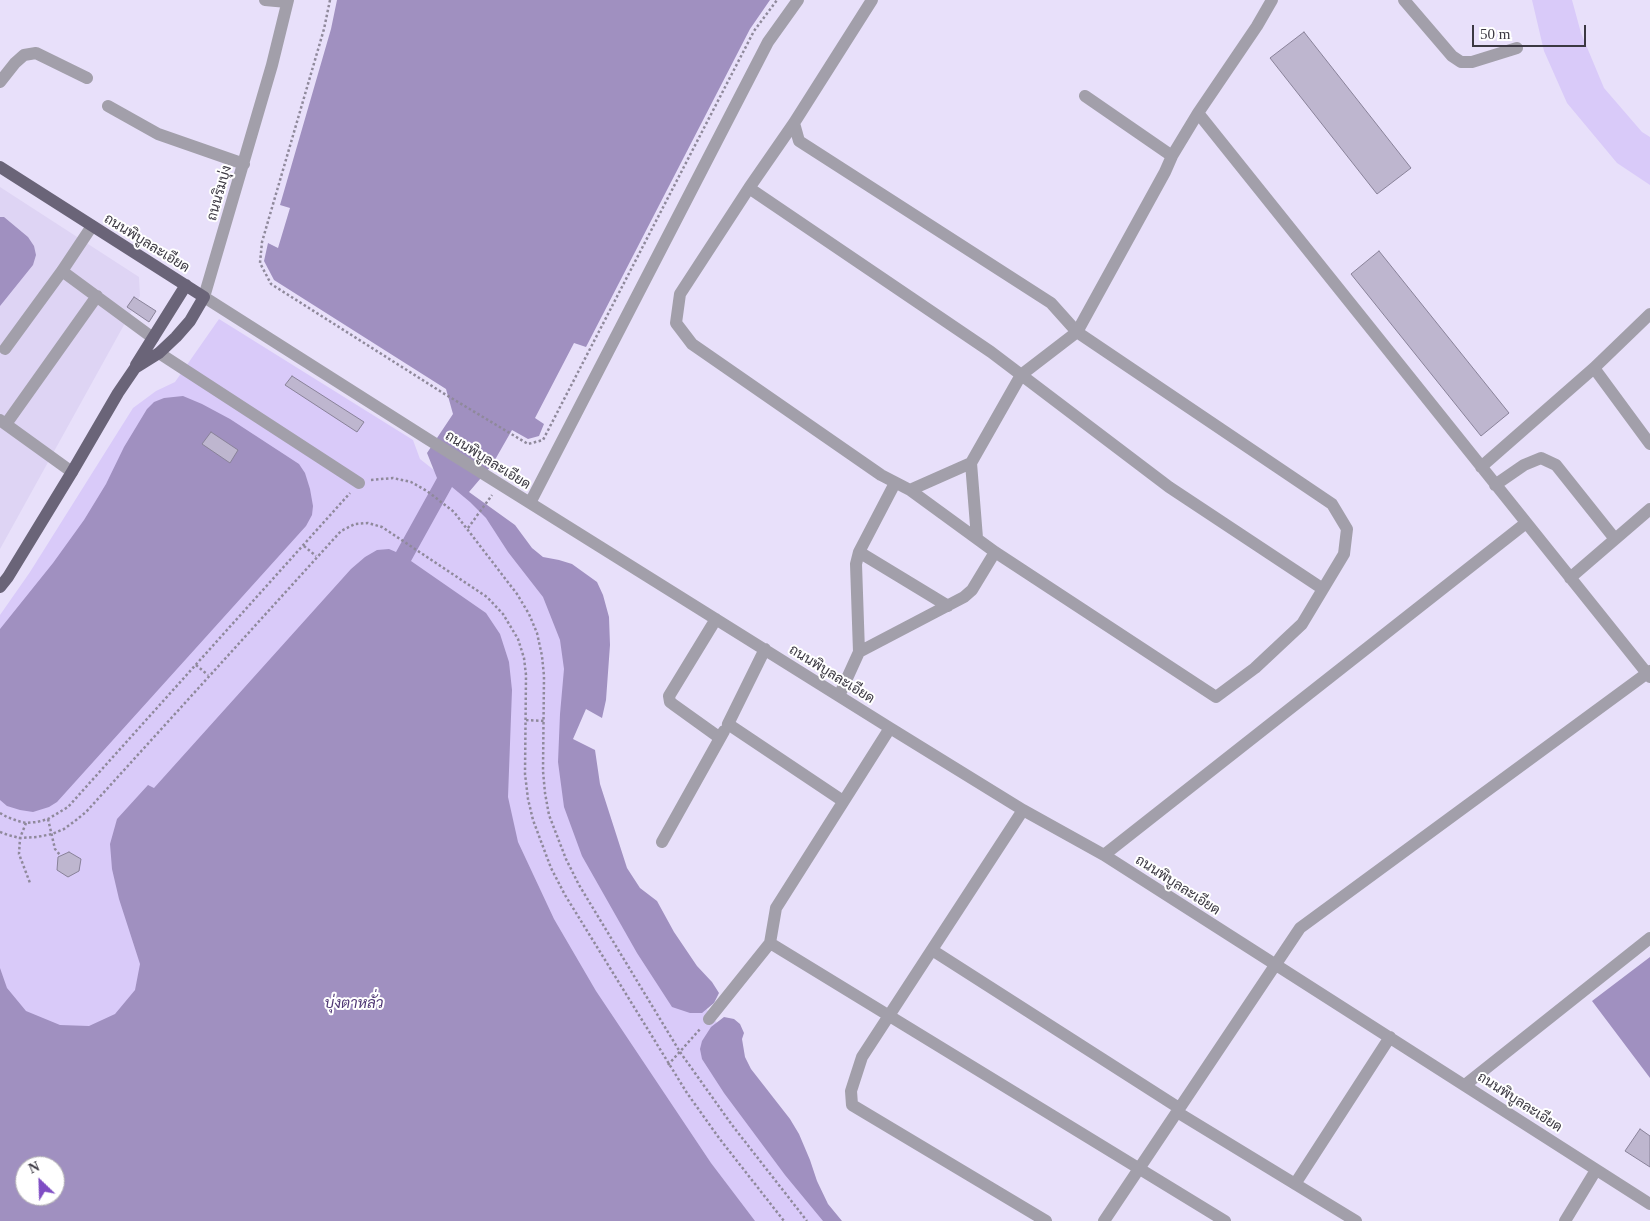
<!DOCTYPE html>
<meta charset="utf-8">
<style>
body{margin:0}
#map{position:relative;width:1650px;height:1221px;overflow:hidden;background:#e8e0fa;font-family:Georgia,serif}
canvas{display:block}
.north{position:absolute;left:15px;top:1156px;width:50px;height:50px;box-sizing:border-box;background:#fff;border:1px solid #b1afb3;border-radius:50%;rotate:336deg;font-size:14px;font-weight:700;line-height:20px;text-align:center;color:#3b3842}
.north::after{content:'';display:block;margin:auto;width:18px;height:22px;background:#7f4dc4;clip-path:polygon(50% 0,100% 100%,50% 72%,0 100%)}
.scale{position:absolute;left:1472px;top:25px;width:114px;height:22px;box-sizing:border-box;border:2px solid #3b3842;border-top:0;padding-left:6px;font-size:15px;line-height:18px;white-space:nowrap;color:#3b3842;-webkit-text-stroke:4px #fff;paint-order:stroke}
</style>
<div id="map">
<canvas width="1650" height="1221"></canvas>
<div class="north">N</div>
<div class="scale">50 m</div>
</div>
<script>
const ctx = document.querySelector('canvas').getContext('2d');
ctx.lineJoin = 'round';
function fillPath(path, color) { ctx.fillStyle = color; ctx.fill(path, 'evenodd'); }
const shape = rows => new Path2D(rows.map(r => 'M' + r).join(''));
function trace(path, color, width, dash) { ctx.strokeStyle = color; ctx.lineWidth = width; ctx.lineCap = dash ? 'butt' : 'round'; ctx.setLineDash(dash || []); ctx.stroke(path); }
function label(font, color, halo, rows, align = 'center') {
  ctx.font = font + ' Georgia,Sarabun,serif'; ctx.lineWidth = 4; ctx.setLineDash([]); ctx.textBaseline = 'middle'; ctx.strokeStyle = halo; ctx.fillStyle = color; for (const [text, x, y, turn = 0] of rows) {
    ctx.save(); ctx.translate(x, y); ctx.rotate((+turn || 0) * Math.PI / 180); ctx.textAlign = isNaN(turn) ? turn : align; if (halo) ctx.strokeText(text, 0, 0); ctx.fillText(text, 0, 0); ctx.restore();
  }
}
fillPath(shape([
 [0,187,139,277,140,296,0,549]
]), '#ded4f4');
fillPath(shape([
 [1532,0,1572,0,1581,33,1604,88,1642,132,1650,137,1650,185,1617,163,1567,103,1544,51],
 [219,319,413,440,420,459,478,505,546,591,563,633,571,800,705,1007,720,1027,831,1221,0,1221,0,615,30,572,133,408,156,391,175,382],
 [25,1166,55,1166,55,1196,25,1196]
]), '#d9caf9');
fillPath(shape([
 [337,0,770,0,750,29,586,347,574,343,535,418,544,424,539,436,528,439,512,430,492,465,469,492,515,525,532,548,543,557,559,560,572,564,597,582,603,595,609,617,610,645,606,700,602,718,586,709,573,739,595,750,600,784,627,868,640,888,657,901,674,932,697,966,712,982,719,993,714,1003,702,1013,690,1013,672,1007,637,953,582,856,564,807,558,762,560,714,564,669,560,640,543,597,508,552,486,518,470,502,452,487,411,561,486,613,500,634,509,662,512,690,508,797,518,842,554,919,596,991,711,1163,755,1221,0,1221,0,968,7,988,26,1011,60,1025,89,1026,115,1014,135,990,140,964,119,899,112,869,110,844,117,819,148,785,154,788,351,569,365,557,377,550,389,549,396,552,437,478,427,453,453,414,446,389,274,280,264,261,268,243,278,248,290,208,280,205,331,29],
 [25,1166,55,1166,55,1196,25,1196],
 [0,217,4,217,28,237,34,246,36,255,33,265,0,306],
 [183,396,202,404,230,419,299,464,305,473,310,489,313,506,312,515,306,526,57,802,49,807,33,812,20,810,7,806,0,800,0,629,53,563,84,520,106,484,124,447,147,409,154,402,164,398],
 [1650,957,1650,1078,1592,1001],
 [724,1017,734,1019,740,1024,744,1033,742,1039,745,1057,751,1069,790,1119,799,1134,810,1160,817,1181,828,1204,842,1221,823,1221,785,1175,724,1093,702,1059,700,1049,702,1041,711,1027]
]), '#a090c0');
const building = shape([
 [1304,32,1411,168,1377,194,1270,58,1304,32],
 [1379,251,1509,413,1481,436,1351,274,1379,251],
 [134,297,156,311,149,322,127,307,134,297],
 [292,376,364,422,357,432,285,385,292,376],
 [211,432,238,450,230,463,202,444,211,432],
 [69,852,81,859,79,871,68,877,57,870,58,857,69,852],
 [1640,1129,1650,1136,1650,1167,1625,1151,1640,1129]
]);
fillPath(building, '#beb6cf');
trace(building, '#898299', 1);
trace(shape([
 [330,0,324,29,262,242,260,263,271,284,443,393,528,444,543,440,754,31,777,0],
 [371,480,393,478,411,482,427,491,454,512,517,594,529,614,537,633,542,656,544,676,543,771,545,793,549,815,566,859,579,885,680,1052,732,1125,807,1221],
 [468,528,492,495],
 [304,546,316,556],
 [196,665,208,675],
 [526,720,544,721],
 [0,813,7,817,18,821,26,823,37,822,48,819,68,807,350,493],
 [48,819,55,849,60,855],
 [26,823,20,838,19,854,30,883],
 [0,832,8,835,20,838,37,837,52,834,64,829,75,821,86,812,341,531,355,524,368,523,382,527,487,597,503,614,518,639,524,658,526,675,525,774,528,799,533,820,551,868,565,895,687,1093,719,1138,784,1221],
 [668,1065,701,1028]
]), '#8f899b', 2.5, [2.5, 2.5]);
trace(shape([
 [265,0,287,2],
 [288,0,272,65,204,297,426,438,890,728,1023,810,1104,855,1650,1204],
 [1272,0,1257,26,1198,113,1650,677],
 [1404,0,1452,56,1461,62,1472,62,1517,48],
 [0,82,15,63,24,55,36,53,87,78],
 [1085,96,1172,156],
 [108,106,158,134,244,164],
 [794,123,799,141,1051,303,1077,332,1332,504,1347,529,1344,554,1302,624,1255,668,1216,697,995,552,910,490,881,475,692,344,676,323,680,294,749,188,794,123,872,0],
 [749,188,991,352,1169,487,1323,589],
 [62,271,153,338],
 [5,349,62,271,92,226],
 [159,353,359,483],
 [1594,368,1650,444],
 [0,420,72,472],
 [6,424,97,296],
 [971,463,977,538],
 [1481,467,1594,368,1650,314],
 [1495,485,1524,465,1541,458,1556,465,1615,539],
 [910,490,971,463,1021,375,1077,332,1165,172,1172,156,1198,113],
 [530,503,768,42,798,0],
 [859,552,948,606],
 [1570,578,1650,509],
 [716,619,669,696,670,702,674,705,720,738],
 [765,649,728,724,843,801],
 [859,652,964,597,972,590,995,552],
 [839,696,859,652,856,564,859,552,895,483],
 [1023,810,862,1057,851,1091,852,1105,1046,1221],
 [662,842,724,731],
 [1104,855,1526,523],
 [770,943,1225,1221],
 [932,950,1179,1108],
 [709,1019,770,943,776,908,890,728],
 [1465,1085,1650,938],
 [1177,1112,1356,1221],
 [1295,1184,1390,1037],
 [1104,1221,1300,928,1650,671],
 [1565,1221,1596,1170]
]), '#a29faa', 12);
trace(shape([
 [0,167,204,297,190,321,176,337,159,353,135,368,118,393,72,472,8,577,0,587],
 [136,365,186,285]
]), '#6a6478', 12);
label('14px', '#3b3842', '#fff', [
 ["ถนนริมบุ่ง",219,193,-74],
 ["ถนนพิบูลละเอียด",147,243,32],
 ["ถนนพิบูลละเอียด",488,460,32],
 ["ถนนพิบูลละเอียด",832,674,32],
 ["ถนนพิบูลละเอียด",1178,885,33],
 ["ถนนพิบูลละเอียด",1520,1102,33]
]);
label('italic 15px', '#513976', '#fff', [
 ["บุ่งตาหลั่ว",354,1003]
]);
</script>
